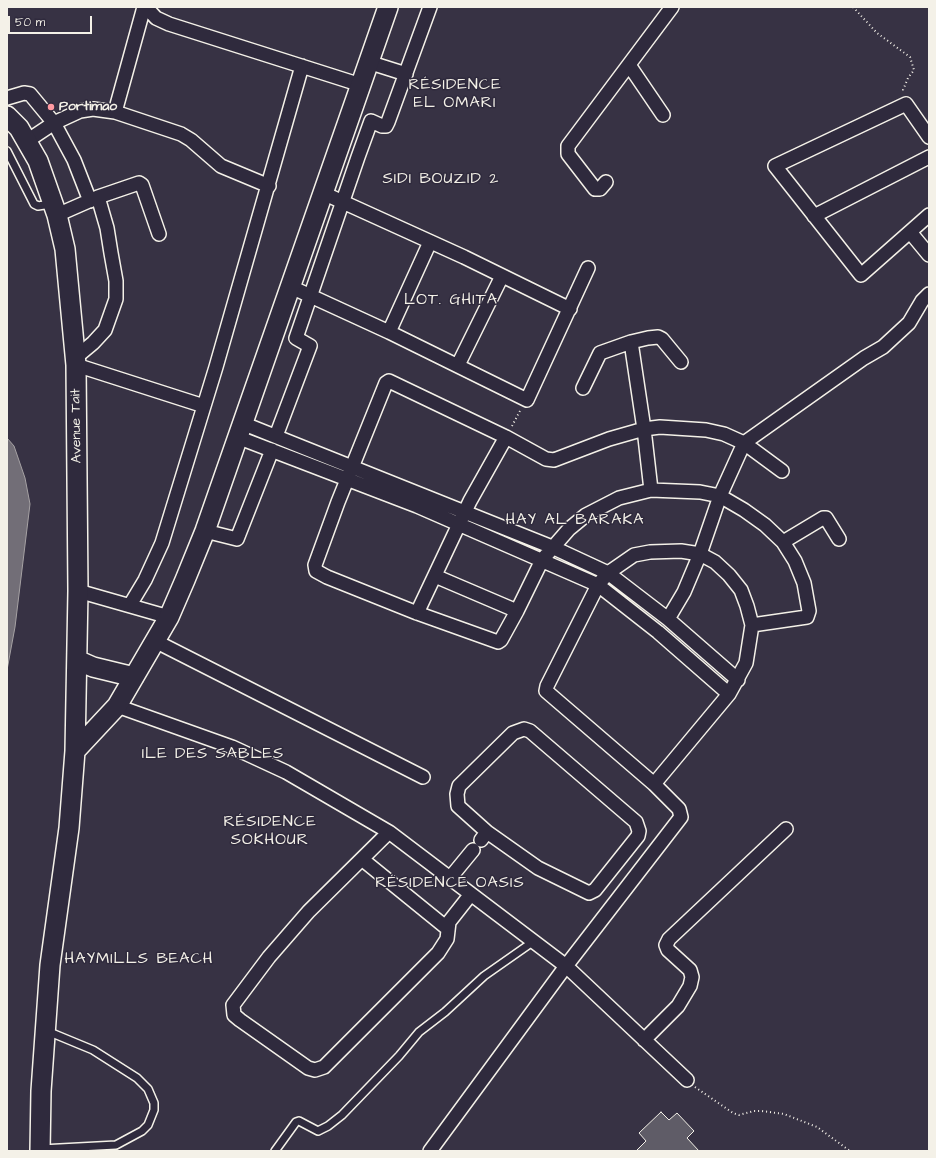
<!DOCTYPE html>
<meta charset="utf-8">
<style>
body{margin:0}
#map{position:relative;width:936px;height:1158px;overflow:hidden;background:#373244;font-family:"Architects Daughter",sans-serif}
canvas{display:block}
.frame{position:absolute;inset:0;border:8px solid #f4f1e8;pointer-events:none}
.scale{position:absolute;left:8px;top:16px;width:84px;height:18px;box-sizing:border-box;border:2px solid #f4f1e8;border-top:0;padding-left:5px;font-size:12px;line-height:14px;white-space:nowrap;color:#f4f1e8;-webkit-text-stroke:3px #2f2a3d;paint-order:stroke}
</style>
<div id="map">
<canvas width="936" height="1158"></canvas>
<div class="frame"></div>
<div class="scale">50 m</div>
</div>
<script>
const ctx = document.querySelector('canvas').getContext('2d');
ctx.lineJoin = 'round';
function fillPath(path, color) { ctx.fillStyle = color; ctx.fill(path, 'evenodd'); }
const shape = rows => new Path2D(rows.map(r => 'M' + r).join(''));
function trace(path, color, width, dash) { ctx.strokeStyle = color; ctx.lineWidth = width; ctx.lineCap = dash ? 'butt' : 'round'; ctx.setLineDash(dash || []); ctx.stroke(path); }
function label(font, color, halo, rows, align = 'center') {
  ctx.font = font + ' "Architects Daughter",sans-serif'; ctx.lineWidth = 3; ctx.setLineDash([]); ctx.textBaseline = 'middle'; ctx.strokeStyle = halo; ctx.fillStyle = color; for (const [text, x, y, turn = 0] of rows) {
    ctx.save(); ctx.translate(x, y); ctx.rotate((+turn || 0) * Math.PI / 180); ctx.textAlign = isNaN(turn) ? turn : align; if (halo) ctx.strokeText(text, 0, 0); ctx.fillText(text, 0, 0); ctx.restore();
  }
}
const water = shape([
 [7,438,14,446,25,478,30,504,15,627,7,670,7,438]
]);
fillPath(water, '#726e77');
trace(water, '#a6a2a4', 1);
const building = shape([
 [661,1112,669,1120,677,1113,694,1131,687,1138,699,1151,636,1151,646,1141,639,1133,661,1112]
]);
fillPath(building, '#5f5c67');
trace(building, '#f4f1e8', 1);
const lane = shape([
 [7,151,34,204,38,206,51,204],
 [41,1149,116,1145,142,1131,148,1125,154,1110,154,1103,148,1089,137,1078,93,1050,47,1031],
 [275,1151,296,1122,299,1121,318,1131,328,1126,342,1115,399,1056,419,1032,445,1012,484,976,534,941]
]);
const street = shape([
 [146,7,156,18,169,24,361,85],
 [368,62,406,74],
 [629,65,663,115],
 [7,98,24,93,30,94,54,123,74,160,90,201],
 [115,112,144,7],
 [929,137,906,104,775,166,861,275,929,215],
 [27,141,54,123,80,111,93,109,115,112,181,134,191,140,221,166,269,186],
 [606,182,600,189,595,189,568,154,568,146,672,7],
 [323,193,464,257,570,309],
 [57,215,98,197,139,183,142,185,159,234],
 [814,216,929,157],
 [910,232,929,255],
 [291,287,389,332,527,400,588,268],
 [389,332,430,242],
 [631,342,644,429,651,490],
 [75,358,93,343,105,330,116,299,116,281,111,253,107,228,98,197],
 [76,365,204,406],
 [458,365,502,276],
 [583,388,600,353,631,342,648,338,658,337,662,339,681,362],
 [242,423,552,547,608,573,668,619,738,680],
 [276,436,310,346,296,338,358,157,371,121,382,126,386,126,388,122,430,7],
 [237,437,417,506,598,585,658,632,729,694],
 [506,437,546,459,554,460,609,439,644,429,660,427,706,430,724,434,744,443,782,471],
 [205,531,237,539,272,450],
 [783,542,823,518,826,518,839,539],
 [435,576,517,611],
 [78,591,169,617],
 [130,605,145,580,162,543,216,367,302,66],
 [417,613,470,501,506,437,389,381,386,383,338,502,315,565,316,571,327,577,417,613,498,642,501,640,517,611,542,560,569,529,586,515,619,498,651,490,700,492,720,496,744,510,765,525,783,542,795,561,804,583,809,611,807,617,752,625],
 [668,619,684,592,700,554,720,496,744,443,864,358,883,347,909,323,922,301,929,294],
 [155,641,423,777],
 [117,706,232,747,286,772,389,832,566,966,687,1080],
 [389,832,309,911,269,957,233,1005,234,1015,240,1020,308,1068,315,1070,324,1067,438,953,447,939,449,922,471,894],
 [481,840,487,832,538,868,589,893,595,890,638,836,639,831,636,822,530,731,524,729,513,733,459,786,457,794,458,806,487,832],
 [363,860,448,929],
 [450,878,473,850],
 [644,1040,678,1006,690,986,692,977,690,970,668,950,666,945,669,939,786,829],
 [430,1151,566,966,681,817,679,809,654,784,546,691,547,686,598,585,608,573,634,555,650,552,681,551,700,554,715,562,729,575,741,590,747,606,752,625,746,663,729,694,654,784]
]);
const secondary = shape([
 [7,116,19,128,38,161,57,215,65,249,76,365,78,591,75,751,69,828,50,965,41,1091,40,1151],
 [77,660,93,667,134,677],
 [75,751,117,706,169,617,185,580,205,531,388,7]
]);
trace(lane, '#f4f1e8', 10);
trace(street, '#f4f1e8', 16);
trace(secondary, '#f4f1e8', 22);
trace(shape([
 [853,7,877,33,910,57,914,70,908,78,903,90,904,93],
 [512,426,521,409],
 [695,1087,733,1113,739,1115,754,1111,762,1111,784,1114,817,1127,850,1151]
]), '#f4f1e8', 2, [1, 3]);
trace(lane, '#2f2a3d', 7);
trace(street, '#2f2a3d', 13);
trace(secondary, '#2f2a3d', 19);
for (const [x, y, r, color] of [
 [51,107,4,"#ff9aa2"]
]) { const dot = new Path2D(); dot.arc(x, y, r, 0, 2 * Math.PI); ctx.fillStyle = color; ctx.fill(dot); trace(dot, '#2f2a3d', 1.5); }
label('bold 14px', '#f4f1e8', '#2f2a3d', [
 ["Portimao",59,107]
], 'left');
label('14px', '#f4f1e8', '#2f2a3d', [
 ["Avenue Tait",77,426,-91]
]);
ctx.letterSpacing = '1px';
label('16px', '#f4f1e8', '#2f2a3d', [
 ["RÉSIDENCE",455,86],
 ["EL OMARI",455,104],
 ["SIDI BOUZID 2",441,180],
 ["LOT. GHITA",451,301],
 ["HAY AL BARAKA",575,521],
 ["ILE DES SABLES",213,755],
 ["RÉSIDENCE",270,823],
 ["SOKHOUR",270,841],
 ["RÉSIDENCE OASIS",450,884],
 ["HAYMILLS BEACH",139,960]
]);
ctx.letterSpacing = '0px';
</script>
